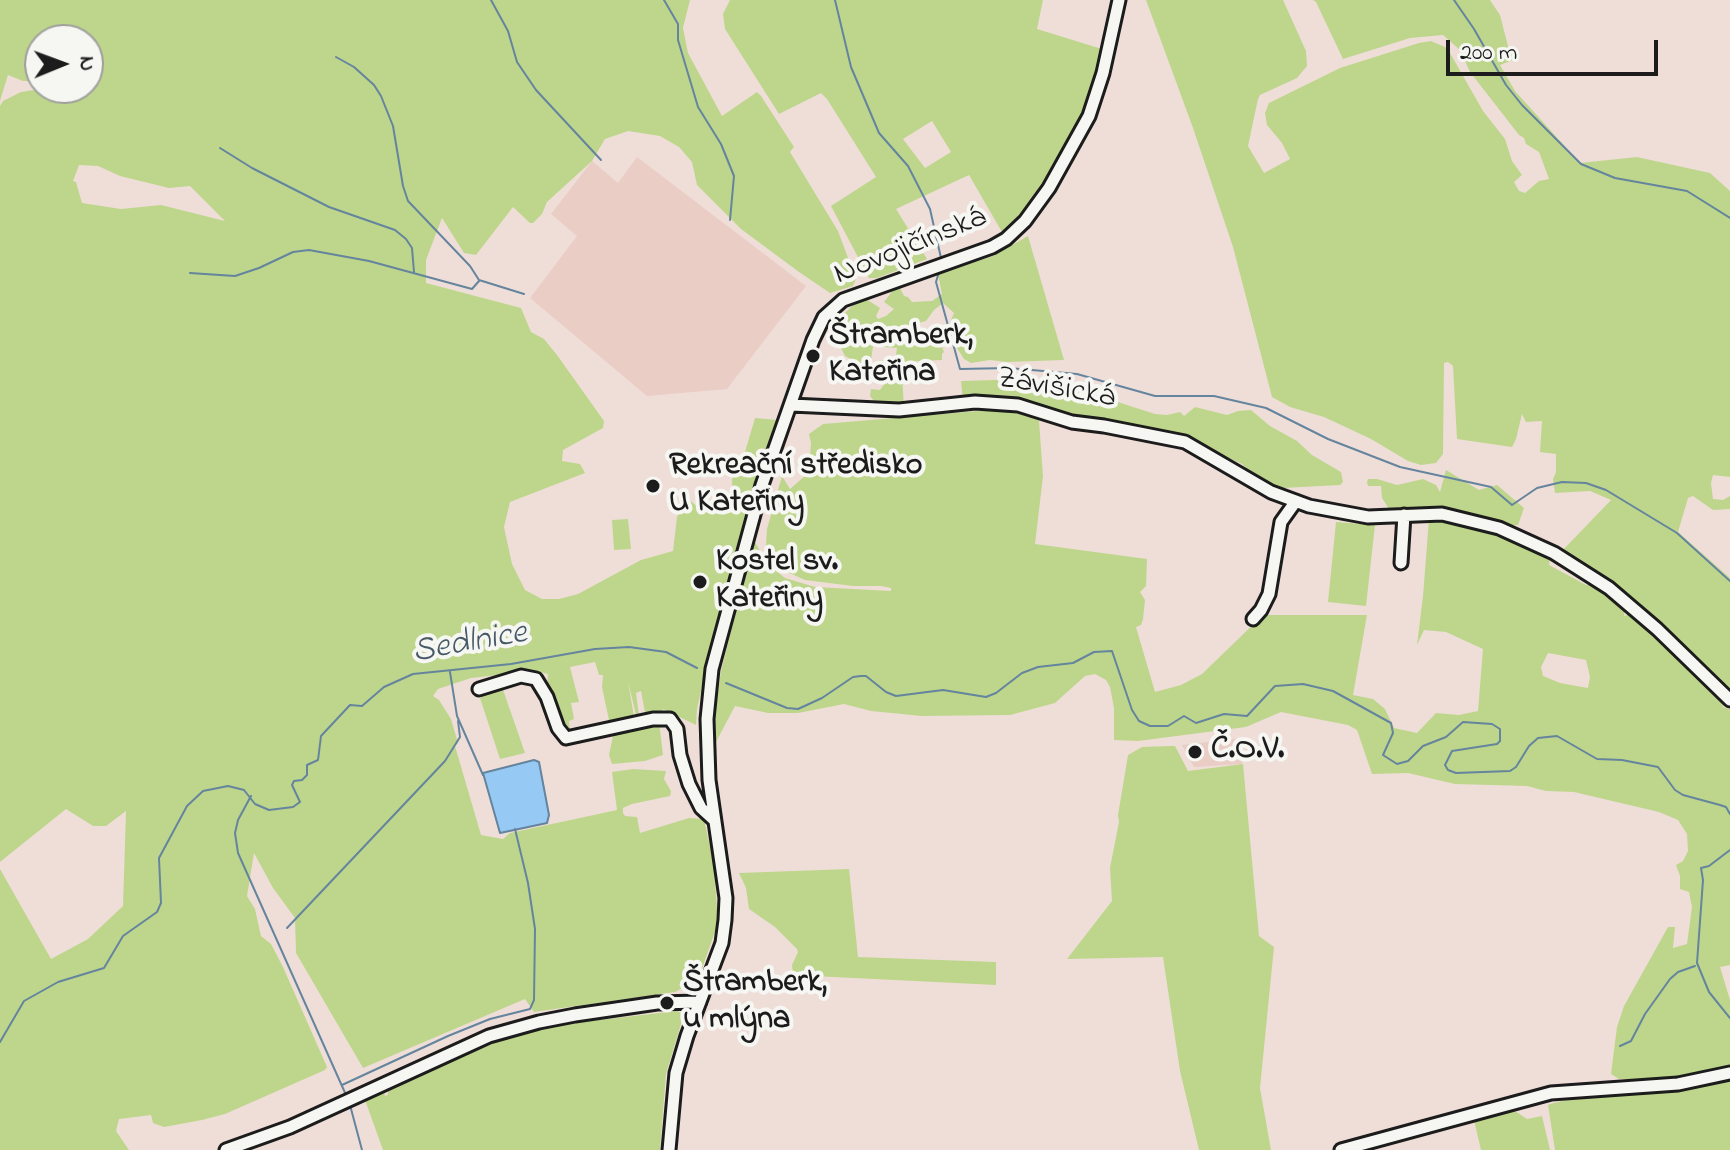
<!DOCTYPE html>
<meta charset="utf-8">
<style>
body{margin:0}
#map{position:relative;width:1730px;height:1150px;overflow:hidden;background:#efded8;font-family:"Indie Flower",sans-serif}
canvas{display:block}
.north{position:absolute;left:24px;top:24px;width:80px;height:80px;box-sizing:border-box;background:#f6f6f2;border:2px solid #9f9f9c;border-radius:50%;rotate:89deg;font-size:22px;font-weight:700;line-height:32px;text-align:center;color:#1c1c1c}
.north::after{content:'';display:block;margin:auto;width:28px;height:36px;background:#1c1c1c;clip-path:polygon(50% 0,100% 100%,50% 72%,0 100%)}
.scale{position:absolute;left:1446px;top:40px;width:212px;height:36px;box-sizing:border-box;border:4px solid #1c1c1c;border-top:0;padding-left:10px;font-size:24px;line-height:28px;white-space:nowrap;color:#1c1c1c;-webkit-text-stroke:6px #f6f6f2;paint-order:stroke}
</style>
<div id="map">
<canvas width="1730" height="1150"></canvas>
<div class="north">N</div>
<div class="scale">200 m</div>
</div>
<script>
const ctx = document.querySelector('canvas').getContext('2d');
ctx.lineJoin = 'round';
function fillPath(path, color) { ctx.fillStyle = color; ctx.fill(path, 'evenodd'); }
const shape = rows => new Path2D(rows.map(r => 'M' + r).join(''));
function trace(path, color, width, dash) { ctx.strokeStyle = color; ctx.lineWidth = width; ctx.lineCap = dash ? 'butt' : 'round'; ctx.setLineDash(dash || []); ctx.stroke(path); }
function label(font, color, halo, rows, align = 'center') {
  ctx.font = font + ' "Indie Flower",sans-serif'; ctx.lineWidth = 8; ctx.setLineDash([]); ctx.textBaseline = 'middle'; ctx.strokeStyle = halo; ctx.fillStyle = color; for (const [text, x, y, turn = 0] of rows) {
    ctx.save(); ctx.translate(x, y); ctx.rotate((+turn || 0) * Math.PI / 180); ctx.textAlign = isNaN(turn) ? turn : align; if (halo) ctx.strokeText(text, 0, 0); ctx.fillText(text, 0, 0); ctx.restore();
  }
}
fillPath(shape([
 [637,157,806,286,727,389,647,396,530,298,577,236,551,214,592,161,618,183],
 [1241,738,1242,764,1194,767,1182,745]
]), '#eacdc5');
fillPath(shape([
 [0,0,690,0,683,28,688,53,722,116,757,92,761,96,794,147,790,152,838,231,856,279,853,286,830,293,799,272,741,229,697,185,692,162,679,147,660,136,628,131,605,139,592,161,547,202,542,214,533,223,530,223,513,207,476,255,464,253,442,218,426,260,426,283,521,308,531,332,544,339,557,355,604,421,603,428,563,450,562,461,580,464,585,473,510,502,504,527,512,564,525,590,542,599,559,599,578,594,641,560,673,551,677,517,686,497,699,508,722,508,733,497,732,480,735,466,742,462,755,418,777,420,713,637,697,709,696,725,663,709,660,715,646,718,641,691,636,693,639,716,637,719,628,681,634,717,630,721,610,725,602,687,603,675,599,675,595,662,570,667,579,702,571,703,574,719,569,721,570,730,562,731,547,688,548,674,535,671,471,678,438,689,433,696,439,700,451,719,458,743,455,746,481,835,503,839,510,833,617,810,612,772,633,769,666,771,664,779,671,791,670,796,632,804,623,808,623,813,625,816,637,817,640,833,689,818,704,819,714,866,718,923,698,980,675,992,534,1012,525,999,363,1068,296,953,295,918,273,888,254,853,247,896,255,909,261,936,271,944,283,967,327,1067,325,1070,225,1114,202,1120,164,1127,153,1123,151,1115,119,1119,116,1131,129,1150,0,1150,0,869,51,959,88,939,123,906,126,811,106,826,93,826,66,809,0,862,0,106,3,101,21,92,48,88,88,88,88,40,40,40,40,81,23,81,8,75,0,101],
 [79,165,98,166,120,176,169,188,190,186,225,221,161,205,121,209,82,203,76,182,73,181],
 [730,0,1043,0,1037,29,1102,49,1095,80,1078,125,1028,210,1013,226,1002,232,969,175,896,209,927,259,877,278,869,278,831,206,876,177,827,99,821,93,779,114,725,29,723,14],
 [932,121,951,152,925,168,903,139],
 [1146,0,1283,0,1306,51,1307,66,1297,78,1260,95,1258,99,1248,146,1264,173,1290,159,1282,143,1267,125,1265,113,1269,103,1340,68,1419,43,1431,41,1445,47,1450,53,1483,111,1505,139,1512,161,1522,175,1514,182,1519,191,1525,193,1539,181,1549,179,1539,152,1526,144,1524,138,1519,135,1470,72,1460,50,1443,35,1410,38,1343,59,1316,2,1313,0,1490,0,1500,15,1508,46,1515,57,1520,57,1500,65,1515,91,1580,163,1637,157,1710,173,1730,191,1730,477,1713,475,1711,483,1713,499,1723,500,1730,496,1730,509,1713,510,1693,496,1688,498,1678,532,1730,578,1730,695,1727,689,1724,690,1561,552,1611,500,1590,491,1555,493,1553,479,1556,472,1556,454,1540,452,1542,421,1526,422,1522,414,1516,439,1512,447,1457,439,1453,366,1448,362,1444,363,1443,454,1436,463,1421,465,1408,461,1371,439,1324,417,1290,407,1272,397,1233,247,1193,128],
 [1028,236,1064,360,1007,362,990,360,971,363,964,359,955,345,949,325,954,313,943,303,934,310,926,321,918,323,917,327,930,332,942,347,944,352,942,354,942,360,901,362,904,406,878,406,870,396,871,389,880,390,887,380,883,376,877,381,879,360,895,361,897,348,873,346,870,369,845,356,838,342,848,332,848,326,845,321,834,333,831,329,836,322,852,306,866,299,880,308,876,316,878,319,886,316,894,309,884,302,894,289,900,288,904,296,908,297,912,302,932,301,942,294,938,274,993,256],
 [1029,379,1071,387,1155,414,1167,415,1180,412,1184,416,1195,407,1227,415,1238,411,1251,410,1270,426,1297,441,1312,455,1341,472,1343,482,1340,485,1283,488,1279,490,1265,486,1242,464,1203,446,1160,433,1076,417,1032,405,1031,402,1005,398,963,401,961,381],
 [1001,409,1023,413,1037,417,1039,421,1043,476,1035,544,1147,559,1146,586,1140,592,1145,600,1143,619,1141,625,1136,627,1155,692,1181,685,1202,674,1263,615,1367,615,1353,695,1373,699,1385,709,1394,728,1417,733,1436,713,1459,715,1478,711,1483,649,1446,632,1424,630,1417,645,1423,596,1429,519,1445,519,1531,547,1550,558,1549,565,1586,585,1595,584,1611,596,1625,608,1624,616,1634,613,1649,632,1678,656,1722,700,1723,707,1730,709,1730,965,1720,967,1730,1000,1730,1068,1662,1079,1619,1079,1611,1074,1617,1027,1624,1006,1668,927,1675,927,1673,948,1687,944,1692,907,1689,892,1680,889,1680,876,1676,865,1683,861,1688,851,1687,834,1678,820,1659,812,1574,792,1546,791,1527,786,1455,784,1408,773,1372,774,1357,730,1348,725,1281,712,1246,727,1138,741,1114,740,1114,708,1110,687,1106,680,1095,674,1085,676,1055,703,1010,715,922,716,871,711,844,704,798,713,768,713,735,706,716,742,713,727,721,671,754,540,765,560,767,529,782,476,790,489,806,475,809,469,811,443,809,434,823,424],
 [765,562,805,580,853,586,881,586,891,588,891,591,815,587,785,578],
 [1548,653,1586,660,1590,677,1588,688,1560,683,1543,676,1541,667],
 [1446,470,1479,490,1497,485,1524,508,1518,525,1499,525,1461,512,1436,511,1436,507,1433,510,1391,512,1382,498,1381,486,1368,486,1367,482,1368,479,1377,479,1397,485,1423,479,1436,485,1440,492],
 [628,519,631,549,614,550,612,520],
 [1336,522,1375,525,1366,606,1328,602],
 [501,684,525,753,500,759,480,698,484,696,482,692],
 [659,722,663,755,645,761,612,764,609,755,614,731],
 [1171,746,1175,746,1188,771,1243,764,1259,936,1274,947,1260,1088,1271,1150,1199,1150,1180,1071,1163,957,1067,959,1112,901,1110,868,1119,822,1118,815,1128,755,1142,747],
 [849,869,858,957,996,962,996,985,793,975,792,965,798,952,797,949,775,927,749,909,746,888,739,873],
 [677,1011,684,1014,666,1074,660,1150,383,1150,365,1100,384,1091,385,1096,388,1095,388,1090,395,1086,511,1036,564,1024],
 [1730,1080,1730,1150,1555,1150,1548,1105,1550,1104,1566,1100,1692,1089],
 [1515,1111,1527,1119,1542,1116,1550,1150,1481,1150,1474,1120]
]), '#bed68c');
const water = shape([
 [534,760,539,762,549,815,547,823,500,833,483,773,534,760]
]);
fillPath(water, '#96c9f3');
trace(water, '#65849d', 2);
trace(shape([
 [491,0,508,31,517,62,536,90,601,160],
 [664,0,678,24,678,40,698,107,721,144,734,176,730,220],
 [835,0,851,67,879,133,908,166,930,209,941,258],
 [1454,0,1474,29,1506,85,1522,105,1581,164,1615,178,1687,191,1730,218],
 [336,57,354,67,374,85,381,96,393,126,403,186,408,201,470,266,479,280,524,294],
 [220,148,252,168,329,207,395,230,406,239,412,248,414,272],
 [939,272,936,282,960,369,1009,368,1077,374,1155,396,1214,396,1266,408,1328,439,1400,467,1491,487,1512,505,1537,488,1562,482,1586,483,1606,490,1677,533,1730,581],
 [190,273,235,276,259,268,293,252,309,250,369,261,472,289,479,281],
 [450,672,457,716,483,775],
 [726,683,787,708,798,709,822,698,853,677,861,676,866,676,886,692,896,696,943,690,986,697,996,693,1022,673,1038,667,1073,663,1094,652,1112,651,1132,710,1139,721,1150,726,1168,726,1184,716,1196,723,1224,714,1247,716,1275,686,1303,684,1333,691,1391,723,1393,733,1383,755,1397,764,1408,761,1423,746,1446,737,1463,722,1492,724,1500,729,1500,741,1497,744,1452,751,1445,765,1448,770,1456,773,1510,771,1516,767,1529,746,1538,738,1557,736,1597,759,1622,760,1658,767,1675,790,1683,795,1720,805,1726,807,1730,814],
 [251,796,238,820,235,833,238,853,346,1095],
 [1730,850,1709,866,1701,868,1703,880,1697,963,1709,992,1730,1018],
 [287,928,445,761,460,737,458,721],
 [0,1042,24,1001,58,982,104,968,123,936,157,912,161,903,159,858,187,806,203,791,228,786,244,790,255,804,269,810,293,807,300,802,292,785,294,781,302,780,307,775,307,765,318,760,321,736,350,705,362,706,384,687,413,674,511,664,595,649,629,647,666,652,697,668],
 [1620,1046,1631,1041,1645,1014,1670,979,1678,972,1695,966],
 [342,1085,448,1036,490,1019,530,1009,534,1000,535,929,528,883,515,829],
 [350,1105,362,1150]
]), '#65849d', 2);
const minor = shape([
 [791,405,899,410,975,402,1018,405,1072,422,1104,426,1185,442,1271,492,1309,506,1368,517,1442,514,1499,528,1554,553,1609,588,1657,629,1730,700],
 [1401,563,1404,515],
 [1253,619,1261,610,1269,594,1281,522,1296,501],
 [479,689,521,676,536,679,547,697,558,728,566,738,653,719,670,719,677,729,680,755,689,784,701,808,713,819],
 [226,1150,290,1127,489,1036,539,1022,575,1015,657,1003,700,1002],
 [669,1150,676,1073,687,1036,722,943,725,920,726,898,709,780,707,719,712,669,762,485,813,340,824,317,843,300,992,247,1006,239,1025,221,1049,188,1089,116,1103,73,1119,0],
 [1341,1150,1551,1093,1678,1084,1730,1073]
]);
trace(minor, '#1c1c1c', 17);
trace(minor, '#f6f6f2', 11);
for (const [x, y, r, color] of [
 [813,356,8,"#1c1c1c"],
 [653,486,8,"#1c1c1c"],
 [700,582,8,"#1c1c1c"],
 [1195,752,8,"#1c1c1c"],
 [667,1003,8,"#1c1c1c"]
]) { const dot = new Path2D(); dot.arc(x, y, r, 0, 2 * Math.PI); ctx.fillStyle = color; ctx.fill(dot); trace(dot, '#f6f6f2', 3); }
label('32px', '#1c1c1c', '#f6f6f2', [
 ["Novojičínská",911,248,-22],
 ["Závišická",1056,390,10]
]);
label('bold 32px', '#1c1c1c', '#f6f6f2', [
 ["Štramberk,",829,338],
 ["Kateřina",829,375],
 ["Rekreační středisko",669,468],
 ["U Kateřiny",669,505],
 ["Kostel sv.",716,564],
 ["Kateřiny",716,601],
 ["Č.O.V.",1211,752],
 ["Štramberk,",683,985],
 ["u mlýna",683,1022]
], 'left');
label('italic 34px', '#475967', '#f6f6f2', [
 ["Sedlnice",470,645,-10]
]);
</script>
